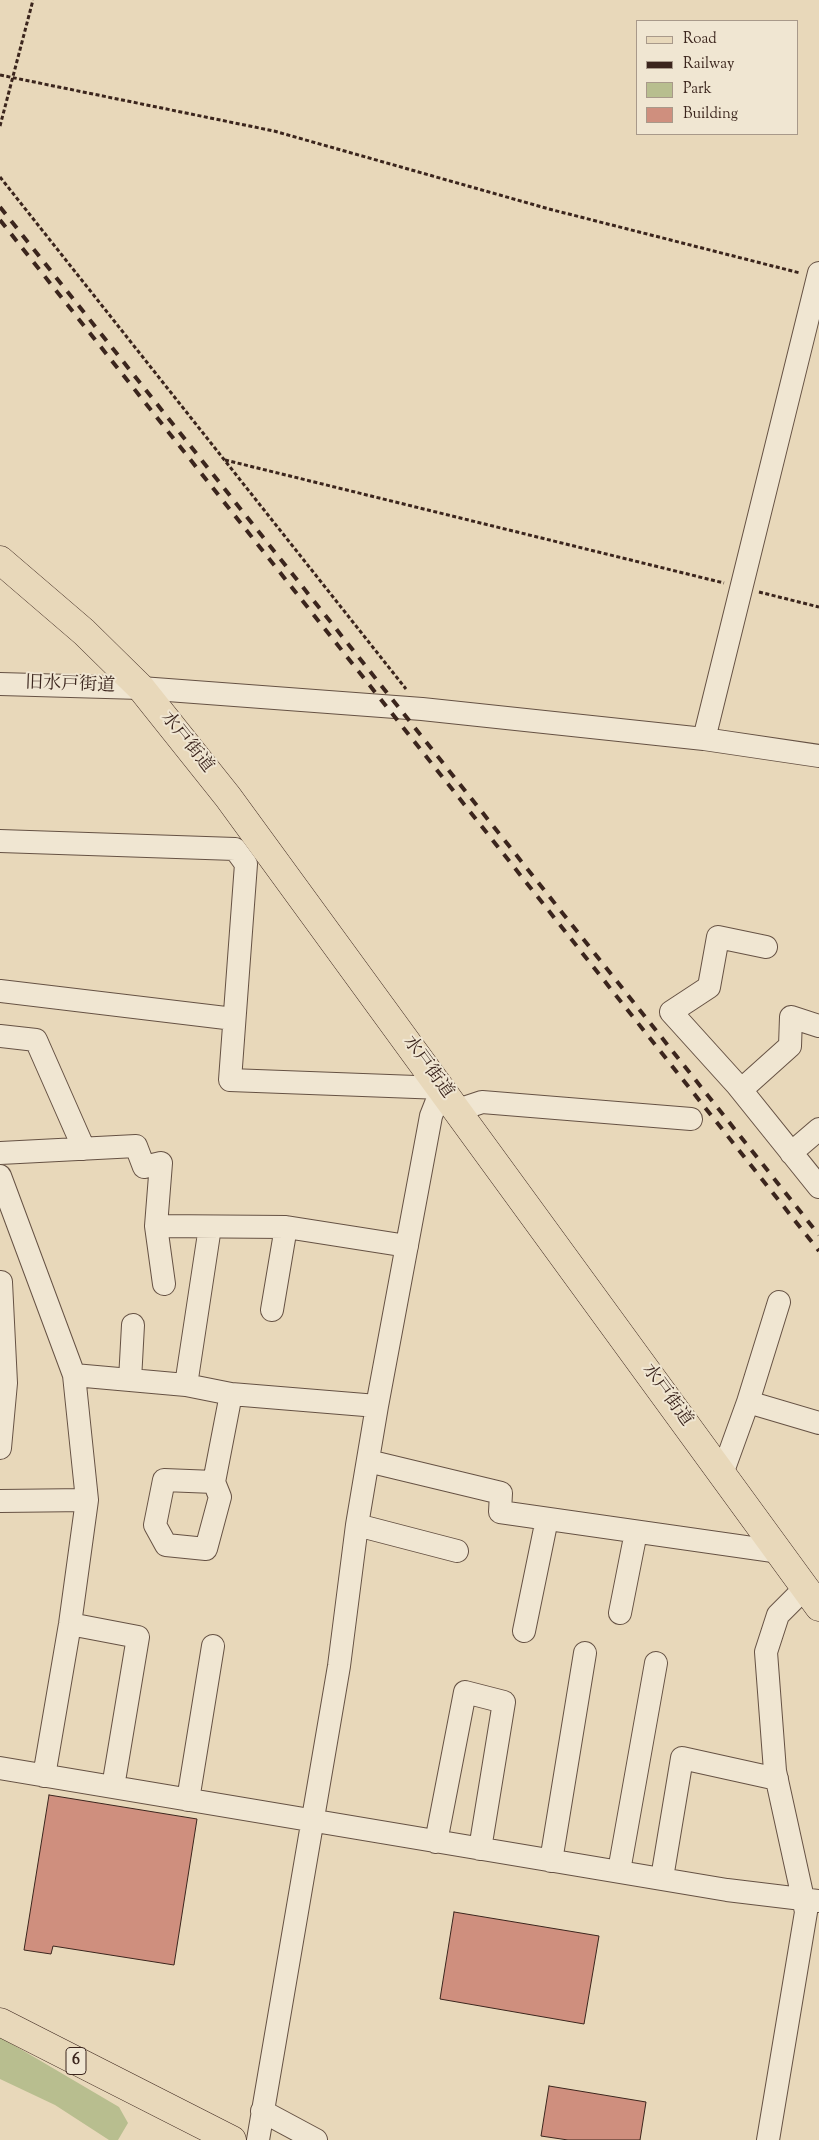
<!DOCTYPE html>
<meta charset="utf-8">
<style>
body{margin:0}
#map{position:relative;width:819px;height:2140px;overflow:hidden;background:#e8d8ba;font-family:"Sorts Mill Goudy",serif}
canvas{display:block}
.legend{position:absolute;left:636px;top:20px;width:162px;height:115px;box-sizing:border-box;background:#f0e6d2;border:1px solid #a8998a;margin:0;padding:6px 9px;list-style:none;font-size:15px;color:#3b251d}
.legend li{display:flex;align-items:center;gap:10px;height:25px}
.legend b{width:25px;border:1px solid #a8998a}
</style>
<div id="map">
<canvas width="819" height="2140"></canvas>
<ul class="legend">
<li><b style="height:6px;background:#e8d8ba"></b>Road</li>
<li><b style="height:6px;background:#3b251d"></b>Railway</li>
<li><b style="height:14px;background:#b8be8f"></b>Park</li>
<li><b style="height:14px;background:#cf8f7e"></b>Building</li>
</ul>
</div>
<script>
const ctx = document.querySelector('canvas').getContext('2d');
ctx.lineJoin = 'round';
function fillPath(path, color) { ctx.fillStyle = color; ctx.fill(path, 'evenodd'); }
const shape = rows => new Path2D(rows.map(r => 'M' + r).join(''));
function trace(path, color, width, dash) { ctx.strokeStyle = color; ctx.lineWidth = width; ctx.lineCap = dash ? 'butt' : 'round'; ctx.setLineDash(dash || []); ctx.stroke(path); }
function label(font, color, halo, rows, align = 'center') {
  ctx.font = font + ' "Sorts Mill Goudy","Noto Serif JP",serif'; ctx.lineWidth = 4; ctx.setLineDash([]); ctx.textBaseline = 'middle'; ctx.strokeStyle = halo; ctx.fillStyle = color; for (const [text, x, y, turn = 0] of rows) {
    ctx.save(); ctx.translate(x, y); ctx.rotate((+turn || 0) * Math.PI / 180); ctx.textAlign = isNaN(turn) ? turn : align; if (halo) ctx.strokeText(text, 0, 0); ctx.fillText(text, 0, 0); ctx.restore();
  }
}
fillPath(shape([
 [0,2037,119,2107,128,2123,118,2140,109,2140,55,2105,0,2079]
]), '#b8be8f');
const building = shape([
 [49,1795,197,1819,174,1965,53,1946,51,1954,24,1950,49,1795],
 [454,1912,599,1936,584,2024,440,1999,454,1912],
 [549,2086,646,2102,640,2140,568,2140,541,2136,549,2086]
]);
fillPath(building, '#cf8f7e');
trace(building, '#3b251d', 1);
const minor = shape([
 [0,684,141,688,422,709,704,739,819,756],
 [704,739,819,273],
 [0,841,235,849,246,864,230,1080,442,1088,431,1116,377,1406,357,1525,339,1666,258,2140],
 [766,947,718,937,709,987,671,1012,737,1085,819,1187],
 [0,991,234,1019],
 [0,1036,36,1040,84,1149],
 [741,1090,790,1046,791,1017,819,1026],
 [458,1110,482,1102,691,1119],
 [0,1153,136,1146,144,1167,161,1163,156,1226,164,1284],
 [791,1153,819,1129],
 [0,1176,74,1375,87,1500,70,1624,44,1776],
 [156,1226,286,1227,407,1246],
 [272,1310,286,1227],
 [74,1375,186,1385,231,1394,377,1406],
 [130,1380,133,1325],
 [186,1385,210,1227],
 [748,1402,819,1423],
 [0,1448,6,1383,1,1282],
 [368,1461,501,1493,500,1512,780,1552],
 [722,1474,748,1402,779,1302],
 [214,1482,220,1497,206,1549,166,1545,155,1525,164,1480,214,1482,231,1394],
 [0,1501,87,1500],
 [357,1525,457,1551],
 [620,1613,636,1532],
 [70,1624,138,1637,113,1787],
 [524,1631,547,1519],
 [0,1768,727,1890,819,1901],
 [188,1800,213,1646],
 [436,1842,465,1692,504,1702,480,1849],
 [551,1861,585,1653],
 [619,1871,656,1663],
 [662,1878,682,1758,777,1779],
 [262,2111,316,2140],
 [768,2140,806,1912,775,1771,766,1652,778,1615,805,1588]
]);
const major = shape([
 [0,560,84,632,141,688,228,797,819,1607]
]);
const highway = shape([
 [0,2022,232,2140]
]);
trace(minor, '#665244', 24);
trace(major, '#3b251d', 29);
trace(highway, '#3b251d', 29);
trace(shape([
 [0,75,274,131,549,209,800,273],
 [0,126,33,0],
 [0,177,406,689],
 [225,460,724,583],
 [759,592,819,607]
]), '#3b251d', 3, [4, 2.5]);
trace(minor, '#f0e6d2', 22);
trace(major, '#e8d8ba', 28);
trace(highway, '#e8d8ba', 28);
trace(shape([
 [0,207,819,1235],
 [0,220,819,1251]
]), '#3b251d', 4, [9, 9]);
for (const [x, y, w] of [
 [76,2061,20]
]) { const box = new Path2D(); box.roundRect(x - w / 2, y - 13.5, w, 27, 4); ctx.fillStyle = '#f0e6d2'; ctx.fill(box); trace(box, '#3b251d', 1); }
label('bold 16px', '#3b251d', null, [
 ["6",76,2061]
]);
label('18px', '#3b251d', '#f0e6d2', [
 ["旧水戸街道",70,686,2],
 ["水戸街道",186,743,51],
 ["水戸街道",427,1068,54],
 ["水戸街道",666,1396,54]
]);
</script>
